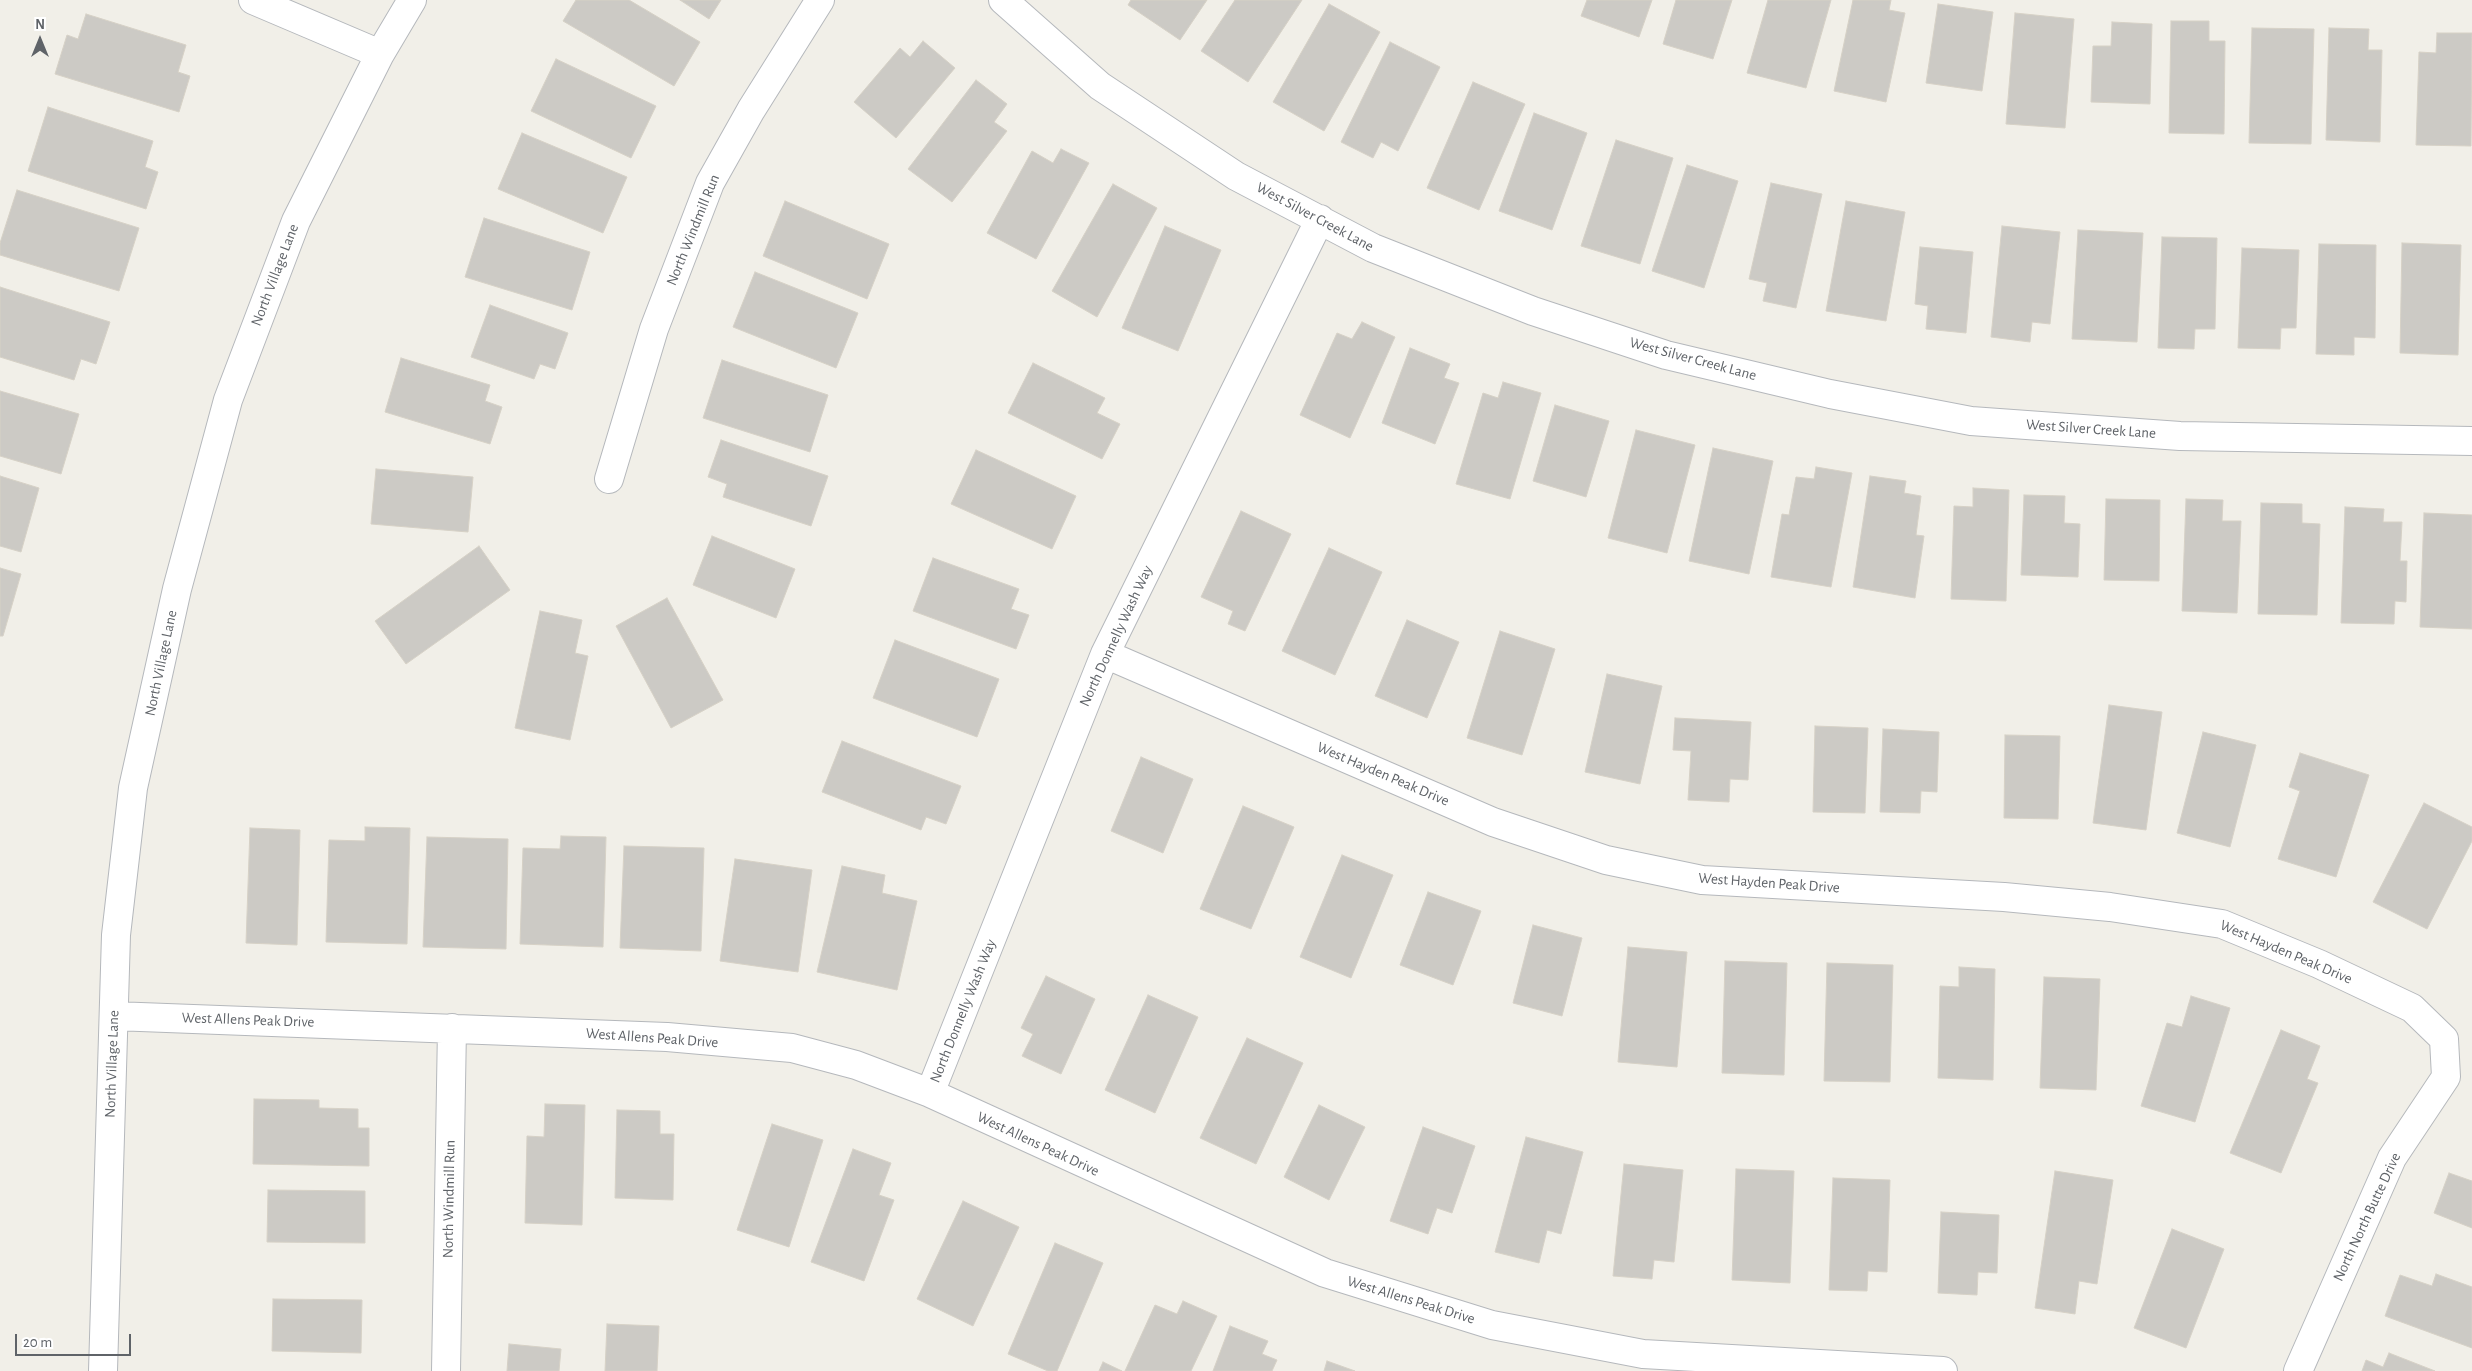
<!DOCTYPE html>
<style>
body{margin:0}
#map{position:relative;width:2472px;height:1371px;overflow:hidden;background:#f1efe8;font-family:"Alegreya Sans",sans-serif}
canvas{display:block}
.north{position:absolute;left:15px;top:15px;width:50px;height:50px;-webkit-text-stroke:4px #fff;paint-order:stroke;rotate:0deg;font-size:14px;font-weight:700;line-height:20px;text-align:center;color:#5f6368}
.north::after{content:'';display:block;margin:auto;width:18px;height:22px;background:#5f6368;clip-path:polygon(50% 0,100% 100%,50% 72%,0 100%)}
.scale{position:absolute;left:15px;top:1334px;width:116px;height:22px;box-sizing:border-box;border:2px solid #5f6368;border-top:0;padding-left:6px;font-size:15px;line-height:18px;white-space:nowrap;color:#5f6368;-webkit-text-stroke:4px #fff;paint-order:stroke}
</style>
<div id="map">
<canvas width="2472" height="1371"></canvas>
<div class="north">N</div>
<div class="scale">20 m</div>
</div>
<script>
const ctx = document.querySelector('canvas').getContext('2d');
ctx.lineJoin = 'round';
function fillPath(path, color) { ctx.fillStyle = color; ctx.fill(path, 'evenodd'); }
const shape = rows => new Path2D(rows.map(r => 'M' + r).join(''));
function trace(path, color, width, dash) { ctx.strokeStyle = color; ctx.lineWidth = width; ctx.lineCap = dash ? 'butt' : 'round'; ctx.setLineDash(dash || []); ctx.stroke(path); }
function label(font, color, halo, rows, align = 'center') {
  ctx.font = font + ' "Alegreya Sans",sans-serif'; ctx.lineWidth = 4; ctx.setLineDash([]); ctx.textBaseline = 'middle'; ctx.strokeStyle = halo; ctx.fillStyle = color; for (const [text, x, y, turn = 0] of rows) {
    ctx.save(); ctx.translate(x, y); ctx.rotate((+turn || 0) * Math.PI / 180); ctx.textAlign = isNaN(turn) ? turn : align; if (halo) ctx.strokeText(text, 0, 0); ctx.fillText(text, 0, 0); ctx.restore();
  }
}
const building = shape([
 [576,0,629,0,700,42,674,86,563,21,576,0],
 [680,0,721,0,709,19,680,0],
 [1131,0,1207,0,1180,40,1128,5,1131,0],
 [1235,0,1302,0,1248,82,1201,51,1235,0],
 [1587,0,1652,0,1639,37,1581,16,1587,0],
 [1676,0,1732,0,1713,59,1663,44,1676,0],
 [1768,0,1831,0,1806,88,1747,73,1768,0],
 [1853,0,1891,0,1889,10,1905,13,1886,102,1834,91,1853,0],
 [1329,4,1380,32,1324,131,1273,102,1329,4],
 [1938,4,1993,12,1982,91,1926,83,1938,4],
 [2015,13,2074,19,2065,128,2006,124,2015,13],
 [86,14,186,45,178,72,190,76,179,112,55,74,67,35,78,39,86,14],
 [2171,21,2209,21,2209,41,2225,41,2224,134,2169,133,2171,21],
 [2112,22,2152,24,2150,104,2091,102,2093,46,2111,46,2112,22],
 [2252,28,2314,29,2311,144,2249,143,2252,28],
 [2329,28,2369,29,2368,50,2382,50,2380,142,2326,140,2329,28],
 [2437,33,2472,33,2471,146,2416,145,2419,52,2436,53,2437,33],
 [923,41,955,68,896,138,854,102,900,48,910,57,923,41],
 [1390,42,1440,67,1398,151,1381,142,1373,158,1341,142,1390,42],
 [556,59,656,106,631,158,531,111,556,59],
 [976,80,1007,104,994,122,1007,131,952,202,908,169,976,80],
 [1473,82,1525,104,1479,210,1427,188,1473,82],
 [48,107,153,141,145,167,158,172,146,209,28,171,48,107],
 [1534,113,1587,133,1552,230,1499,211,1534,113],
 [522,133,627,177,603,233,498,189,522,133],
 [1616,140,1673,158,1640,264,1581,246,1616,140],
 [1061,149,1089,163,1036,259,987,233,1032,151,1053,163,1061,149],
 [1687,165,1738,181,1704,288,1652,271,1687,165],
 [1771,183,1822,194,1796,308,1763,301,1767,283,1749,279,1771,183],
 [1113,184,1157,208,1097,317,1052,291,1113,184],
 [17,190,139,228,119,291,0,255,0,243,17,190],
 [785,201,889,244,867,299,763,256,785,201],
 [1846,201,1905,212,1886,321,1826,311,1846,201],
 [484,218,590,252,572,310,465,277,484,218],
 [1165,226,1221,250,1178,351,1122,328,1165,226],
 [2002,226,2060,232,2050,324,2032,322,2030,342,1991,337,2002,226],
 [2078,230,2143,233,2137,342,2072,339,2078,230],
 [2162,237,2217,238,2215,329,2195,329,2194,349,2158,348,2162,237],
 [2402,243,2461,245,2458,355,2400,353,2402,243],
 [2319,244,2376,245,2375,338,2354,337,2354,355,2316,354,2319,244],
 [1920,247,1973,252,1966,333,1926,329,1928,306,1915,304,1920,247],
 [2242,248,2299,250,2296,328,2281,328,2280,349,2238,348,2242,248],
 [755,272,858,313,836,368,733,327,755,272],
 [0,287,110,322,96,364,81,359,74,380,0,357,0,287],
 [490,305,568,333,555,369,540,364,534,379,471,357,490,305],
 [1362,322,1395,337,1350,438,1300,415,1337,333,1352,339,1362,322],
 [1410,348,1450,364,1444,378,1459,383,1435,444,1382,423,1410,348],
 [401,358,490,385,485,401,502,407,490,444,385,412,401,358],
 [722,360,828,395,810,452,703,418,722,360],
 [1033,363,1105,398,1097,413,1120,424,1102,459,1008,413,1033,363],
 [1503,382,1541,393,1510,499,1456,484,1483,393,1498,398,1503,382],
 [0,391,79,414,61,474,0,456,0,391],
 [1555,405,1609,421,1586,497,1533,481,1555,405],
 [1636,430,1695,445,1667,553,1608,538,1636,430],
 [721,440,828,476,811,526,723,497,727,484,708,477,721,440],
 [1713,448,1773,461,1749,574,1689,561,1713,448],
 [976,450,1076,496,1052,549,951,504,976,450],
 [1816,467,1852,473,1831,587,1771,577,1782,514,1789,515,1796,477,1814,479,1816,467],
 [376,469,473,477,468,532,371,524,376,469],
 [0,476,39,488,21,552,0,546,0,476],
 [1870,476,1906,481,1904,493,1921,496,1916,535,1924,536,1915,598,1853,587,1870,476],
 [1973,488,2009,490,2006,601,1951,599,1954,506,1973,507,1973,488],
 [2024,495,2065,496,2064,523,2080,524,2078,577,2021,575,2024,495],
 [2106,499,2160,500,2159,581,2104,580,2106,499],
 [2186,499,2223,500,2222,521,2241,521,2237,613,2182,611,2186,499],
 [2261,503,2302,504,2302,523,2320,524,2317,615,2258,614,2261,503],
 [2345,507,2384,509,2383,522,2402,522,2400,561,2407,561,2406,602,2395,601,2394,624,2341,623,2345,507],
 [1241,511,1291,534,1245,631,1228,624,1233,611,1201,597,1241,511],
 [2424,513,2472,515,2472,629,2420,627,2424,513],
 [712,536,795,569,776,618,693,585,712,536],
 [479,546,510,590,406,664,375,621,479,546],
 [1329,548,1382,572,1335,675,1282,651,1329,548],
 [933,558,1019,589,1011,609,1029,615,1016,649,913,611,933,558],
 [0,568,21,574,3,636,0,636,0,568],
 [667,598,723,700,671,728,616,626,667,598],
 [540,611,582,620,575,653,588,656,570,740,515,728,540,611],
 [1407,620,1459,642,1427,718,1375,696,1407,620],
 [1500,631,1555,649,1522,755,1467,738,1500,631],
 [895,640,999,679,977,737,873,698,895,640],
 [1607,674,1662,686,1640,784,1585,772,1607,674],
 [2109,705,2162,712,2146,830,2093,823,2109,705],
 [1675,718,1751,722,1748,780,1730,779,1729,802,1688,800,1691,751,1673,750,1675,718],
 [1815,726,1868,728,1865,813,1813,812,1815,726],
 [1883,729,1939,732,1937,792,1921,791,1920,813,1880,812,1883,729],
 [2203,732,2256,745,2230,847,2177,833,2203,732],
 [2005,735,2060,736,2058,819,2004,818,2005,735],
 [842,741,961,786,946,824,926,817,921,830,822,792,842,741],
 [2300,753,2369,775,2336,877,2278,859,2300,791,2289,787,2300,753],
 [1141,757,1193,779,1163,853,1111,831,1141,757],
 [2424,803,2472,827,2472,841,2427,929,2373,902,2424,803],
 [1243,806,1294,827,1251,929,1200,909,1243,806],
 [365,827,410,828,407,944,326,942,329,840,365,841,365,827],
 [250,828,300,830,297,945,246,943,250,828],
 [561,836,606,837,603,947,520,944,523,848,560,849,561,836],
 [427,837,508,839,506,949,423,947,427,837],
 [624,846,704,848,701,951,620,948,624,846],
 [1342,855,1393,875,1351,978,1300,957,1342,855],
 [735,859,812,870,798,972,720,961,735,859],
 [842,866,885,875,882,893,917,901,897,990,817,972,842,866],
 [1428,892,1481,911,1453,985,1400,965,1428,892],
 [1533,925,1582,938,1562,1016,1513,1003,1533,925],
 [1628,947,1687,952,1677,1067,1618,1062,1628,947],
 [1725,961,1787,963,1784,1075,1722,1073,1725,961],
 [1827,963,1893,965,1890,1082,1824,1081,1827,963],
 [1959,967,1995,969,1993,1080,1938,1078,1940,986,1959,987,1959,967],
 [1046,976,1095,999,1061,1074,1022,1056,1033,1034,1021,1028,1046,976],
 [2044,977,2100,979,2096,1090,2040,1088,2044,977],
 [1148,995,1198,1017,1155,1113,1105,1090,1148,995],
 [2191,996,2230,1008,2195,1122,2141,1106,2167,1023,2182,1027,2191,996],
 [2281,1030,2320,1046,2307,1079,2318,1083,2281,1173,2230,1153,2281,1030],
 [1247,1038,1303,1063,1256,1164,1200,1138,1247,1038],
 [254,1099,319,1100,319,1108,358,1109,358,1128,369,1128,369,1166,253,1164,254,1099],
 [545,1104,585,1105,582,1225,525,1223,527,1136,544,1137,545,1104],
 [1319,1105,1365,1127,1329,1200,1284,1177,1319,1105],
 [617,1110,660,1111,660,1134,674,1134,673,1200,615,1198,617,1110],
 [772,1124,823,1140,789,1247,737,1230,772,1124],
 [1423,1127,1475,1146,1452,1213,1437,1208,1428,1234,1390,1221,1423,1127],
 [1526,1137,1583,1152,1561,1234,1547,1230,1539,1263,1495,1252,1526,1137],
 [853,1149,891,1163,879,1195,894,1200,864,1281,811,1262,853,1149],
 [1624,1164,1683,1170,1674,1262,1654,1260,1652,1279,1613,1276,1624,1164],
 [1736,1169,1794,1171,1790,1283,1732,1280,1736,1169],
 [2055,1171,2113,1180,2097,1284,2079,1281,2075,1314,2035,1308,2055,1171],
 [2449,1173,2472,1181,2472,1228,2434,1213,2449,1173],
 [1833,1178,1890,1180,1887,1272,1868,1271,1867,1291,1829,1290,1833,1178],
 [268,1190,365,1191,365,1243,267,1242,268,1190],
 [963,1201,1019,1227,973,1326,917,1299,963,1201],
 [1941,1212,1999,1215,1997,1273,1978,1272,1977,1295,1938,1293,1941,1212],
 [2172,1229,2224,1249,2186,1348,2134,1328,2172,1229],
 [1055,1243,1103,1263,1057,1371,1048,1371,1008,1354,1055,1243],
 [2436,1274,2472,1287,2472,1348,2385,1316,2400,1275,2432,1286,2436,1274],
 [273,1299,362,1300,361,1353,272,1351,273,1299],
 [1183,1301,1217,1316,1191,1371,1125,1371,1155,1305,1177,1314,1183,1301],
 [607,1324,659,1326,657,1371,605,1371,607,1324],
 [1230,1326,1268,1341,1262,1354,1277,1360,1272,1371,1213,1371,1230,1326],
 [509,1344,561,1349,559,1371,507,1371,509,1344],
 [2389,1353,2435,1371,2362,1371,2366,1360,2383,1367,2389,1353],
 [1327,1361,1355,1371,1324,1371,1327,1361],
 [1103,1362,1122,1371,1099,1371,1103,1362]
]);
fillPath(building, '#cccac5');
trace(building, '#d6d1c6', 1);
const minor = shape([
 [253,0,380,54],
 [1003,0,1100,86,1236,176,1373,248,1533,311,1666,355,1830,394,1971,421,2180,436,2472,441],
 [609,479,654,329,710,183,751,110,820,0],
 [1105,654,1493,822,1606,860,1702,880,2004,897,2110,907,2222,924,2319,964,2412,1008,2444,1039,2446,1077,2392,1158,2298,1371],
 [114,1016,667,1037,792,1048,856,1065,930,1093,1325,1273,1492,1325,1643,1354,1943,1371],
 [930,1093,1105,654,1320,219],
 [103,1371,116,935,133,788,177,589,228,400,296,221,380,54,412,0],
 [446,1371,452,1028]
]);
trace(minor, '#b5b8bc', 30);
trace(minor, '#fff', 28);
label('15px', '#5f6368', '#fff', [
 ["West Silver Creek Lane",1315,217,28],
 ["North Windmill Run",693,230,-68],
 ["North Village Lane",275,275,-69],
 ["West Silver Creek Lane",1693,359,15],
 ["West Silver Creek Lane",2091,429,4],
 ["North Donnelly Wash Way",1116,636,-65],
 ["North Village Lane",161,663,-78],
 ["West Hayden Peak Drive",1383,774,23],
 ["West Hayden Peak Drive",1769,883,4],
 ["West Hayden Peak Drive",2286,952,23],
 ["North Donnelly Wash Way",963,1011,-68],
 ["West Allens Peak Drive",248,1020,2],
 ["West Allens Peak Drive",652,1038,4],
 ["North Village Lane",112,1064,-88],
 ["West Allens Peak Drive",1038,1144,25],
 ["North Windmill Run",449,1199,-89],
 ["North North Butte Drive",2367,1217,-65],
 ["West Allens Peak Drive",1411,1300,17]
]);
</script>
